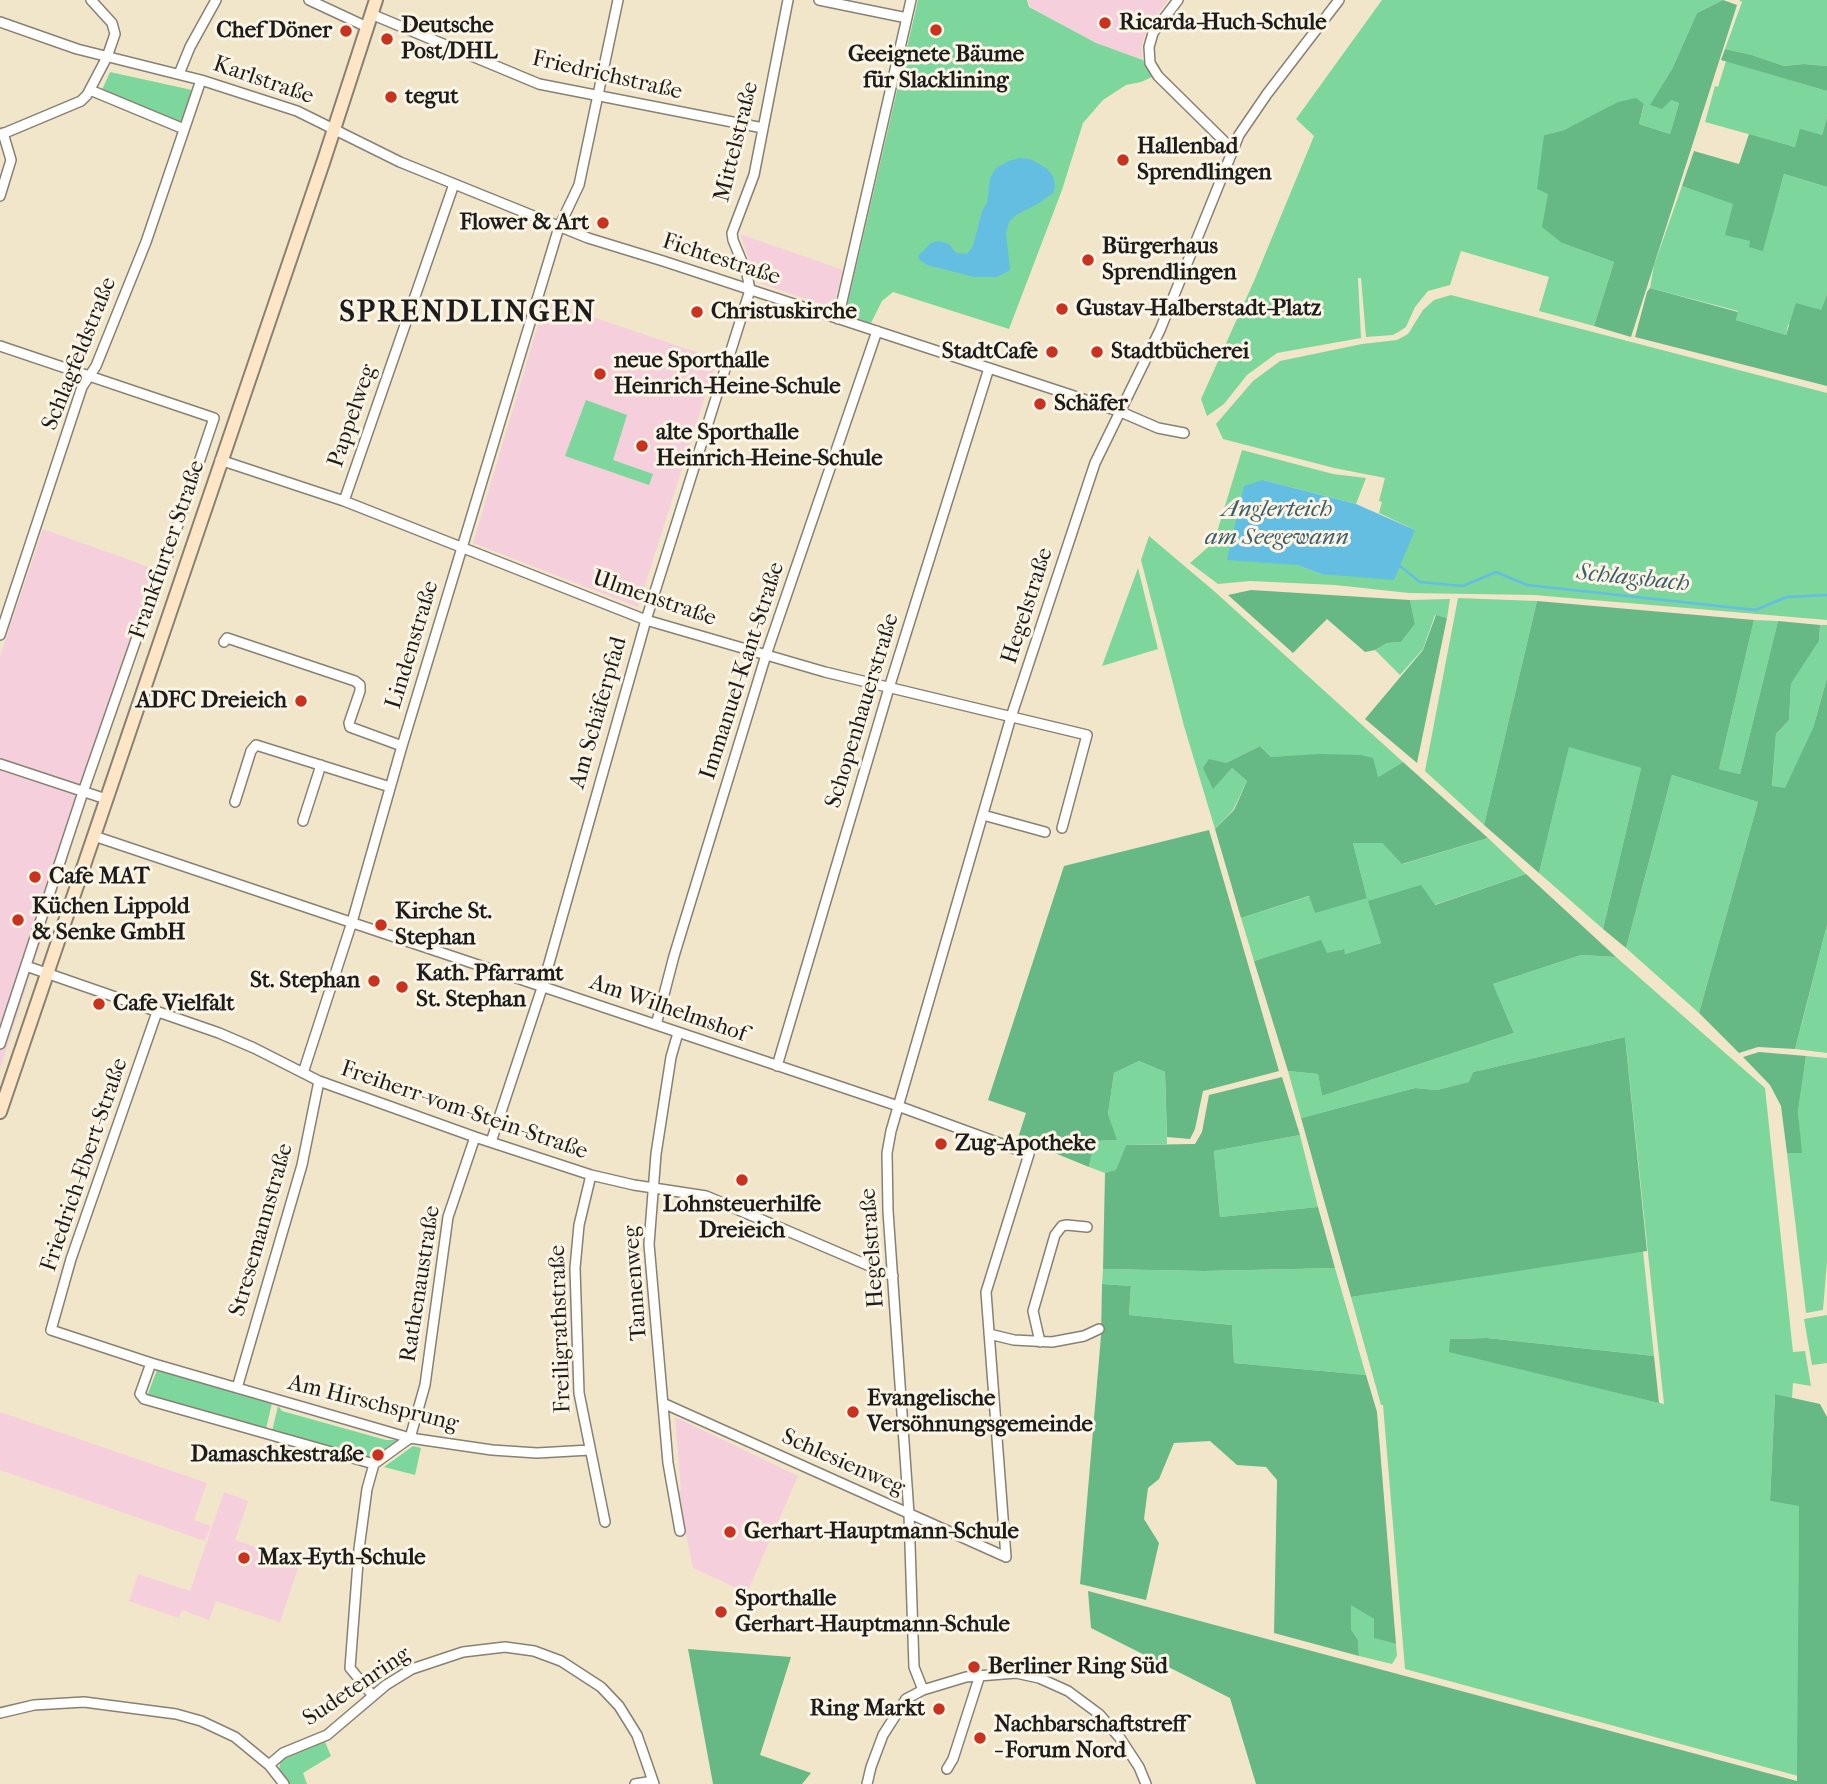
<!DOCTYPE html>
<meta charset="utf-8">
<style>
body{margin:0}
canvas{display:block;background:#f2e6ca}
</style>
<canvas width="1827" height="1784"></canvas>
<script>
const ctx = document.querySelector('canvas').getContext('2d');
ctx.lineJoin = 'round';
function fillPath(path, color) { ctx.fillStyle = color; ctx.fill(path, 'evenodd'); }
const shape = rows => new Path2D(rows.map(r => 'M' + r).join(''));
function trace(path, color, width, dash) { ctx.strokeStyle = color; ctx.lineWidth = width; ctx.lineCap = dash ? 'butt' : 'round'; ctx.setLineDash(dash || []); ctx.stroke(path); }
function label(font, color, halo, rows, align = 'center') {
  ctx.font = font + ' "IM FELL French Canon",serif'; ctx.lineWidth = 6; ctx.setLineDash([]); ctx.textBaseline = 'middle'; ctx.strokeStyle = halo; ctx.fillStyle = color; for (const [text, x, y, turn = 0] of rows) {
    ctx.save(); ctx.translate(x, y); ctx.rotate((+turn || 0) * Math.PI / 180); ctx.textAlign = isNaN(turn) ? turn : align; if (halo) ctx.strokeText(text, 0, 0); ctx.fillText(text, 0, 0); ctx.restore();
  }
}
fillPath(shape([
 [1028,0,1168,0,1146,31,1142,45,1142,59,1095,43,1030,7],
 [740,234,843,270,833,308,762,284,755,276],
 [545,301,717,359,638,607,473,543],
 [43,529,160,571,0,1069,0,656],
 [0,1412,207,1483,194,1520,211,1526,205,1541,0,1470],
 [675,1417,798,1476,747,1593,693,1568,677,1491,681,1490],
 [224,1492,248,1501,235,1540,300,1562,280,1622,216,1601,209,1620,182,1610,179,1618,129,1601,138,1574,190,1591]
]), '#f5cfdc');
fillPath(shape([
 [918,0,1027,0,1029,7,1096,43,1143,60,1152,77,1141,82,1126,85,1103,100,1083,123,1062,190,1009,329,893,292,882,301,871,323,845,315],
 [1382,0,1723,0,1697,13,1672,69,1651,104,1671,100,1679,103,1670,134,1639,124,1644,105,1590,117,1564,130,1544,135,1543,153,1548,194,1562,243,1614,262,1594,326,1539,311,1549,277,1461,251,1450,285,1428,291,1415,307,1406,327,1400,331,1393,335,1366,337,1361,278,1358,278,1361,338,1277,353,1247,375,1224,404,1207,416,1201,399,1254,281,1314,136,1296,119],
 [1739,0,1827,0,1827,66,1804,64,1784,66,1752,55,1725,49,1742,2],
 [1726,61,1827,91,1827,117,1822,135,1795,147,1705,122,1715,86,1718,87],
 [110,72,192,90,181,122,102,90],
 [1784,174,1827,187,1827,294,1821,310,1788,325,1786,335,1736,320,1738,311,1650,288,1654,265,1682,186,1734,204,1750,241,1763,250],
 [1451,295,1827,393,1827,620,1534,595,1409,593,1335,585,1250,581,1218,584,1190,563,1214,542,1242,450,1333,474,1366,478,1356,504,1263,480,1297,565,1321,574,1415,530,1379,513,1382,502,1379,501,1385,478,1334,468,1223,439,1216,424,1253,381,1280,361,1362,344,1397,340,1408,334,1423,310,1434,300],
 [586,400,627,415,613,460,653,474,649,485,565,456],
 [1149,536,1214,591,1403,762,1378,777,1361,755,1271,757,1260,746,1226,763,1213,788,1232,768,1247,781,1233,810,1215,829,1184,726,1141,560],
 [1138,568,1158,649,1102,666],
 [1458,598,1537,601,1484,825,1425,771],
 [1450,599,1447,618,1435,615,1423,649,1400,675,1375,650,1387,643,1401,642,1415,624,1410,600],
 [1754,620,1778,621,1740,774,1719,769],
 [1820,625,1827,625,1827,678,1812,731,1785,789,1772,787,1776,734,1789,720,1791,684,1819,641],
 [1569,746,1641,768,1603,929,1539,873],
 [1672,775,1758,802,1699,1013,1626,948],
 [1488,838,1526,874,1434,905,1369,901,1381,943,1345,954,1343,949,1326,954,1320,941,1254,961,1241,918,1310,896,1367,898,1353,843,1382,843,1403,864],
 [1827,925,1827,1053,1795,1049,1804,1015],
 [1581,955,1616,957,1765,1088,1793,1352,1805,1351,1811,1386,1793,1383,1792,1398,1775,1394,1770,1501,1799,1505,1798,1776,1405,1669,1383,1405,1381,1405,1351,1297,1643,1251,1654,1356,1487,1338,1451,1339,1450,1351,1664,1404,1625,1037,1473,1072,1470,1082,1437,1090,1415,1088,1301,1118,1288,1071,1318,1074,1322,1096,1514,1033,1493,984],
 [1806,1056,1827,1058,1827,1261,1823,1310,1806,1313,1787,1153,1801,1153,1798,1112],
 [1139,1061,1165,1072,1167,1144,1126,1145,1116,1171,1105,1173,1089,1167,1093,1141,1116,1140,1108,1114,1114,1073],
 [1300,1135,1318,1207,1220,1217,1214,1151],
 [1335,1268,1366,1375,1234,1363,1232,1325,1129,1315,1131,1286,1102,1284,1103,1269,1203,1271],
 [1827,1315,1827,1363,1812,1365,1804,1319],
 [157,1370,272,1403,266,1429,147,1396],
 [278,1406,282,1411,386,1440,397,1440,371,1459,272,1431],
 [413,1446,421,1448,415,1475,384,1467],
 [1351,1604,1374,1619,1375,1638,1396,1644,1397,1656,1392,1664,1359,1656,1358,1640,1351,1629],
 [325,1742,331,1756,303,1773,307,1784,288,1784,279,1772,280,1763,284,1759]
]), '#7dd79d');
fillPath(shape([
 [1723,0,1737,5,1631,337,1594,326,1614,262,1562,243,1542,227,1548,194,1537,189,1544,135,1564,130,1618,102,1636,98,1644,104,1639,124,1670,134,1679,103,1671,100,1662,109,1650,105,1672,69,1697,13],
 [1725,49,1752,55,1784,66,1804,64,1827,66,1827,91,1721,60],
 [1827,117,1827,187,1784,174,1763,251,1749,247,1750,241,1725,235,1733,204,1682,186,1694,151,1739,164,1749,134,1795,147,1800,129,1822,135],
 [1650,288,1738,312,1736,320,1786,335,1796,303,1821,310,1827,294,1827,386,1635,337,1647,292],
 [1251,590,1410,600,1415,624,1401,642,1387,643,1375,650,1365,652,1327,619,1293,653,1228,595],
 [1537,601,1754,620,1719,769,1740,774,1778,621,1820,625,1819,641,1791,684,1789,720,1776,734,1772,786,1785,788,1813,728,1827,678,1827,925,1795,1049,1758,1047,1739,1053,1699,1013,1758,802,1672,775,1626,948,1603,929,1641,768,1569,747,1539,873,1484,825],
 [1436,615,1447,618,1417,763,1365,719,1423,650],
 [1260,746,1271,757,1320,754,1361,755,1373,758,1378,777,1403,762,1488,838,1402,864,1382,843,1353,843,1367,898,1315,913,1309,896,1241,918,1215,829,1234,810,1247,781,1232,768,1213,789,1203,768,1209,759,1226,763],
 [1209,830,1279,1071,1203,1091,1195,1129,1190,1139,1167,1137,1165,1072,1139,1061,1114,1073,1108,1114,1117,1140,1094,1141,1089,1167,1018,1138,1026,1113,988,1100,1064,866],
 [1526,874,1616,957,1581,955,1493,984,1514,1033,1322,1096,1318,1074,1288,1071,1254,961,1321,940,1327,953,1344,949,1345,954,1381,943,1368,901,1421,885,1435,905],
 [1625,1037,1647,1251,1351,1297,1301,1118,1415,1088,1437,1090,1469,1082,1473,1072],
 [1759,1052,1806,1056,1798,1112,1802,1153,1787,1153,1781,1106,1770,1085,1743,1057],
 [1282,1077,1300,1135,1214,1151,1220,1217,1318,1207,1335,1268,1203,1271,1103,1269,1105,1173,1116,1170,1126,1145,1195,1144,1202,1132,1209,1095],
 [1102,1284,1131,1286,1129,1315,1232,1325,1234,1363,1366,1375,1377,1412,1396,1644,1374,1638,1374,1619,1351,1605,1351,1629,1358,1640,1359,1656,1274,1633,1277,1480,1266,1467,1237,1465,1210,1441,1174,1443,1159,1479,1148,1488,1144,1519,1159,1543,1146,1600,1080,1584,1101,1336],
 [1487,1338,1654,1356,1659,1403,1449,1352,1450,1339],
 [1775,1394,1820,1404,1827,1417,1827,1784,1256,1784,1230,1698,1091,1628,1088,1591,1797,1781,1799,1506,1770,1501],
 [688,1649,791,1657,760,1755,811,1773,802,1784,713,1784]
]), '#66b884');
fillPath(shape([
 [1019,158,1030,159,1046,168,1053,176,1055,187,1053,193,1039,203,1016,215,1009,222,1006,233,1010,270,997,277,974,277,927,265,920,260,918,256,931,243,939,241,949,244,956,253,967,254,973,246,982,211,987,203,990,178,996,168,1009,161],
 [1263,480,1356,504,1415,530,1394,580,1321,574,1297,565,1227,560,1244,486]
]), '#63bee1');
trace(shape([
 [1400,566,1420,582,1463,586,1496,572,1527,585,1755,610,1787,597,1827,595]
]), '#63bee1', 2.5);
const street = shape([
 [309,0,367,27],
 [819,0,907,18],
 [1178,0,1153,33,1149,47,1150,63,1158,76,1232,149],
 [371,14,539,84,763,128],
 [0,22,77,49,201,80,297,111,400,162,588,238,663,261,1068,394,1121,412,1158,428,1184,433],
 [179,74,190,47,216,0],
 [90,90,184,129],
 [0,135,81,101,87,95,107,57,115,34,112,23,91,0],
 [0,196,11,160,3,133],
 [838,319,911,0],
 [0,346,214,418,164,566,160,571,83,792,0,1044],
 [220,460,344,501,646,620,825,672,1087,735,1062,828],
 [344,501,454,184],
 [0,635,82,387,96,366,146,242,201,80],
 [224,642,227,638,355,681,360,685,360,691,349,723,350,727,402,746],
 [0,764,106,799],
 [235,802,251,751,256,745,390,787],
 [983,815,1045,832],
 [303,821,321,765],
 [94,836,898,1106,1029,1154,986,1292,1006,1557,665,1404],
 [26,966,219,1033,254,1048,319,1081,475,1137,591,1175,634,1185,706,1196,893,1276],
 [157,1012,71,1259,51,1330,151,1363,410,1438,492,1450,537,1453,590,1450],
 [656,1025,674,956,766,655,877,331],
 [678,1033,671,1057,656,1154,649,1244,668,1463,680,1531],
 [777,1066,889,688,989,368],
 [303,1073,352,922,402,746,559,227,579,185,618,0],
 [491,1142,542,988,646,620,750,290,747,274,733,240,732,233,754,175,788,0],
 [591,1175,579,1225,575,1268,579,1393,605,1522],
 [989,1334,1014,1340,1052,1342,1084,1336,1099,1329],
 [1040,1342,1033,1311,1055,1235,1062,1226,1067,1225,1087,1227],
 [151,1363,140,1394,144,1399,374,1464],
 [237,1388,302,1165,319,1081],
 [410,1438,425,1385,448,1217,475,1137],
 [923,1690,914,1667,909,1514,888,1211,887,1153,891,1131,1011,717,1095,463,1160,330,1239,135,1267,94,1339,0],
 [373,1696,350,1668,359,1549,367,1489,374,1464,410,1438],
 [0,1713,34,1705,84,1702,176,1714,201,1721,235,1737,269,1765,284,1784],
 [269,1765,283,1753,327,1735,386,1685,412,1669,463,1652,505,1647,534,1651,561,1661,601,1687,619,1706,637,1735,654,1784],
 [947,1769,953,1759,980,1675],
 [635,1784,653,1781],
 [867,1784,871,1767,883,1735,906,1699,923,1690,966,1677,1016,1673,1039,1678,1068,1691,1099,1714,1120,1738,1139,1767,1146,1784]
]);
const secondary = shape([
 [0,1112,324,160,376,0]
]);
trace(street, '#878173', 12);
trace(secondary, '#878173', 16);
trace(street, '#fff', 9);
trace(secondary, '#fee5c5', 12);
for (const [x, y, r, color] of [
 [1105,23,7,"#c8321e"],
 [936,30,7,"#c8321e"],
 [346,31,7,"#c8321e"],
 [387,39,7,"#c8321e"],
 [391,97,7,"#c8321e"],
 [1123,160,7,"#c8321e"],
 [603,223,7,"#c8321e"],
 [1088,260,7,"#c8321e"],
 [1062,309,7,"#c8321e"],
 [697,312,7,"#c8321e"],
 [1052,352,7,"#c8321e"],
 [1097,352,7,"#c8321e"],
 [600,374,7,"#c8321e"],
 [1040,404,7,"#c8321e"],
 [642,446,7,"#c8321e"],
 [301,701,7,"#c8321e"],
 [35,877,7,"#c8321e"],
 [18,920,7,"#c8321e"],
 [381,925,7,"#c8321e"],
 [374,981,7,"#c8321e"],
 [402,987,7,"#c8321e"],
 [99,1004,7,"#c8321e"],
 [941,1144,7,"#c8321e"],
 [742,1180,7,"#c8321e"],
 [853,1412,7,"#c8321e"],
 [378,1455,7,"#c8321e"],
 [730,1532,7,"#c8321e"],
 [244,1558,7,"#c8321e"],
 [721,1612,7,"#c8321e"],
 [974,1667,7,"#c8321e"],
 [939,1709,7,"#c8321e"],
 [980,1738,7,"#c8321e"]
]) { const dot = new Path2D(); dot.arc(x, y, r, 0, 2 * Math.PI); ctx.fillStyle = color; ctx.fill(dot); trace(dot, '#fcf5e5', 2.5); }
label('bold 23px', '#1c1c1c', '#fcf5e5', [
 ["Ricarda-Huch-Schule",1119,23],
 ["Deutsche",401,26],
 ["Post/DHL",401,52],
 ["Chef Döner",332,31,"right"],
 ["Geeignete Bäume",936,55,"center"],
 ["für Slacklining",936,81,"center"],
 ["tegut",405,97],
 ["Hallenbad",1137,147],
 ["Sprendlingen",1137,173],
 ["Flower & Art",589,223,"right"],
 ["Bürgerhaus",1102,247],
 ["Sprendlingen",1102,273],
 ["Gustav-Halberstadt-Platz",1076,309],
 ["Christuskirche",711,312],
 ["StadtCafe",1038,352,"right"],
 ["Stadtbücherei",1111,352],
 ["neue Sporthalle",614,361],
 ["Heinrich-Heine-Schule",614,387],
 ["Schäfer",1054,404],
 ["alte Sporthalle",656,433],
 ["Heinrich-Heine-Schule",656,459],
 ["ADFC Dreieich",287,701,"right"],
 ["Cafe MAT",49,877],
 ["Küchen Lippold",32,907],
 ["& Senke GmbH",32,933],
 ["Kirche St.",395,912],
 ["Stephan",395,938],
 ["Kath. Pfarramt",416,974],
 ["St. Stephan",416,1000],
 ["St. Stephan",360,981,"right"],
 ["Cafe Vielfalt",113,1004],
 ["Zug-Apotheke",955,1144],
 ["Lohnsteuerhilfe",742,1205,"center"],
 ["Dreieich",742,1231,"center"],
 ["Evangelische",867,1399],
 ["Versöhnungsgemeinde",867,1425],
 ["Damaschkestraße",364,1455,"right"],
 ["Gerhart-Hauptmann-Schule",744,1532],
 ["Max-Eyth-Schule",258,1558],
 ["Sporthalle",735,1599],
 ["Gerhart-Hauptmann-Schule",735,1625],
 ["Berliner Ring Süd",988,1667],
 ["Ring Markt",925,1709,"right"],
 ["Nachbarschaftstreff",994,1725],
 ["- Forum Nord",994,1751]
], 'left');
label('23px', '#1c1c1c', '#fcf5e5', [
 ["Friedrichstraße",607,76,13],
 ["Karlstraße",263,81,19],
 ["Mittelstraße",737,142,-76],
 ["Fichtestraße",721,260,18],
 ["Schlagfeldstraße",80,354,-68],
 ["Pappelweg",353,416,-71],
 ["Frankfurter Straße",168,550,-71],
 ["Ulmenstraße",654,599,19],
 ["Hegelstraße",1028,606,-72],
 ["Lindenstraße",413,645,-73],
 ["Immanuel-Kant-Straße",743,671,-72],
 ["Schopenhauerstraße",863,711,-73],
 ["Am Schäferpfad",599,713,-74],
 ["Am Wilhelmshof",668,1009,19],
 ["Freiherr-vom-Stein-Straße",464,1111,19],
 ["Friedrich-Ebert-Straße",85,1165,-71],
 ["Stresemannstraße",262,1230,-74],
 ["Hegelstraße",873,1248,-94],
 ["Tannenweg",636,1283,-94],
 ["Rathenaustraße",421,1284,-81],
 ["Freiligrathstraße",561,1329,-92],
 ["Am Hirschsprung",373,1404,14],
 ["Schlesienweg",843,1463,24],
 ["Sudetenring",357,1687,-34]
]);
label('italic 24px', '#385d6b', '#fcf5e5', [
 ["Anglerteich",1277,510],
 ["am Seegewann",1277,538],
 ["Schlagsbach",1633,579,6]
]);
ctx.letterSpacing = '2px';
label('bold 30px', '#1c1c1c', '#fcf5e5', [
 ["SPRENDLINGEN",468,314]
]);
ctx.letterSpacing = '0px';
</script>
